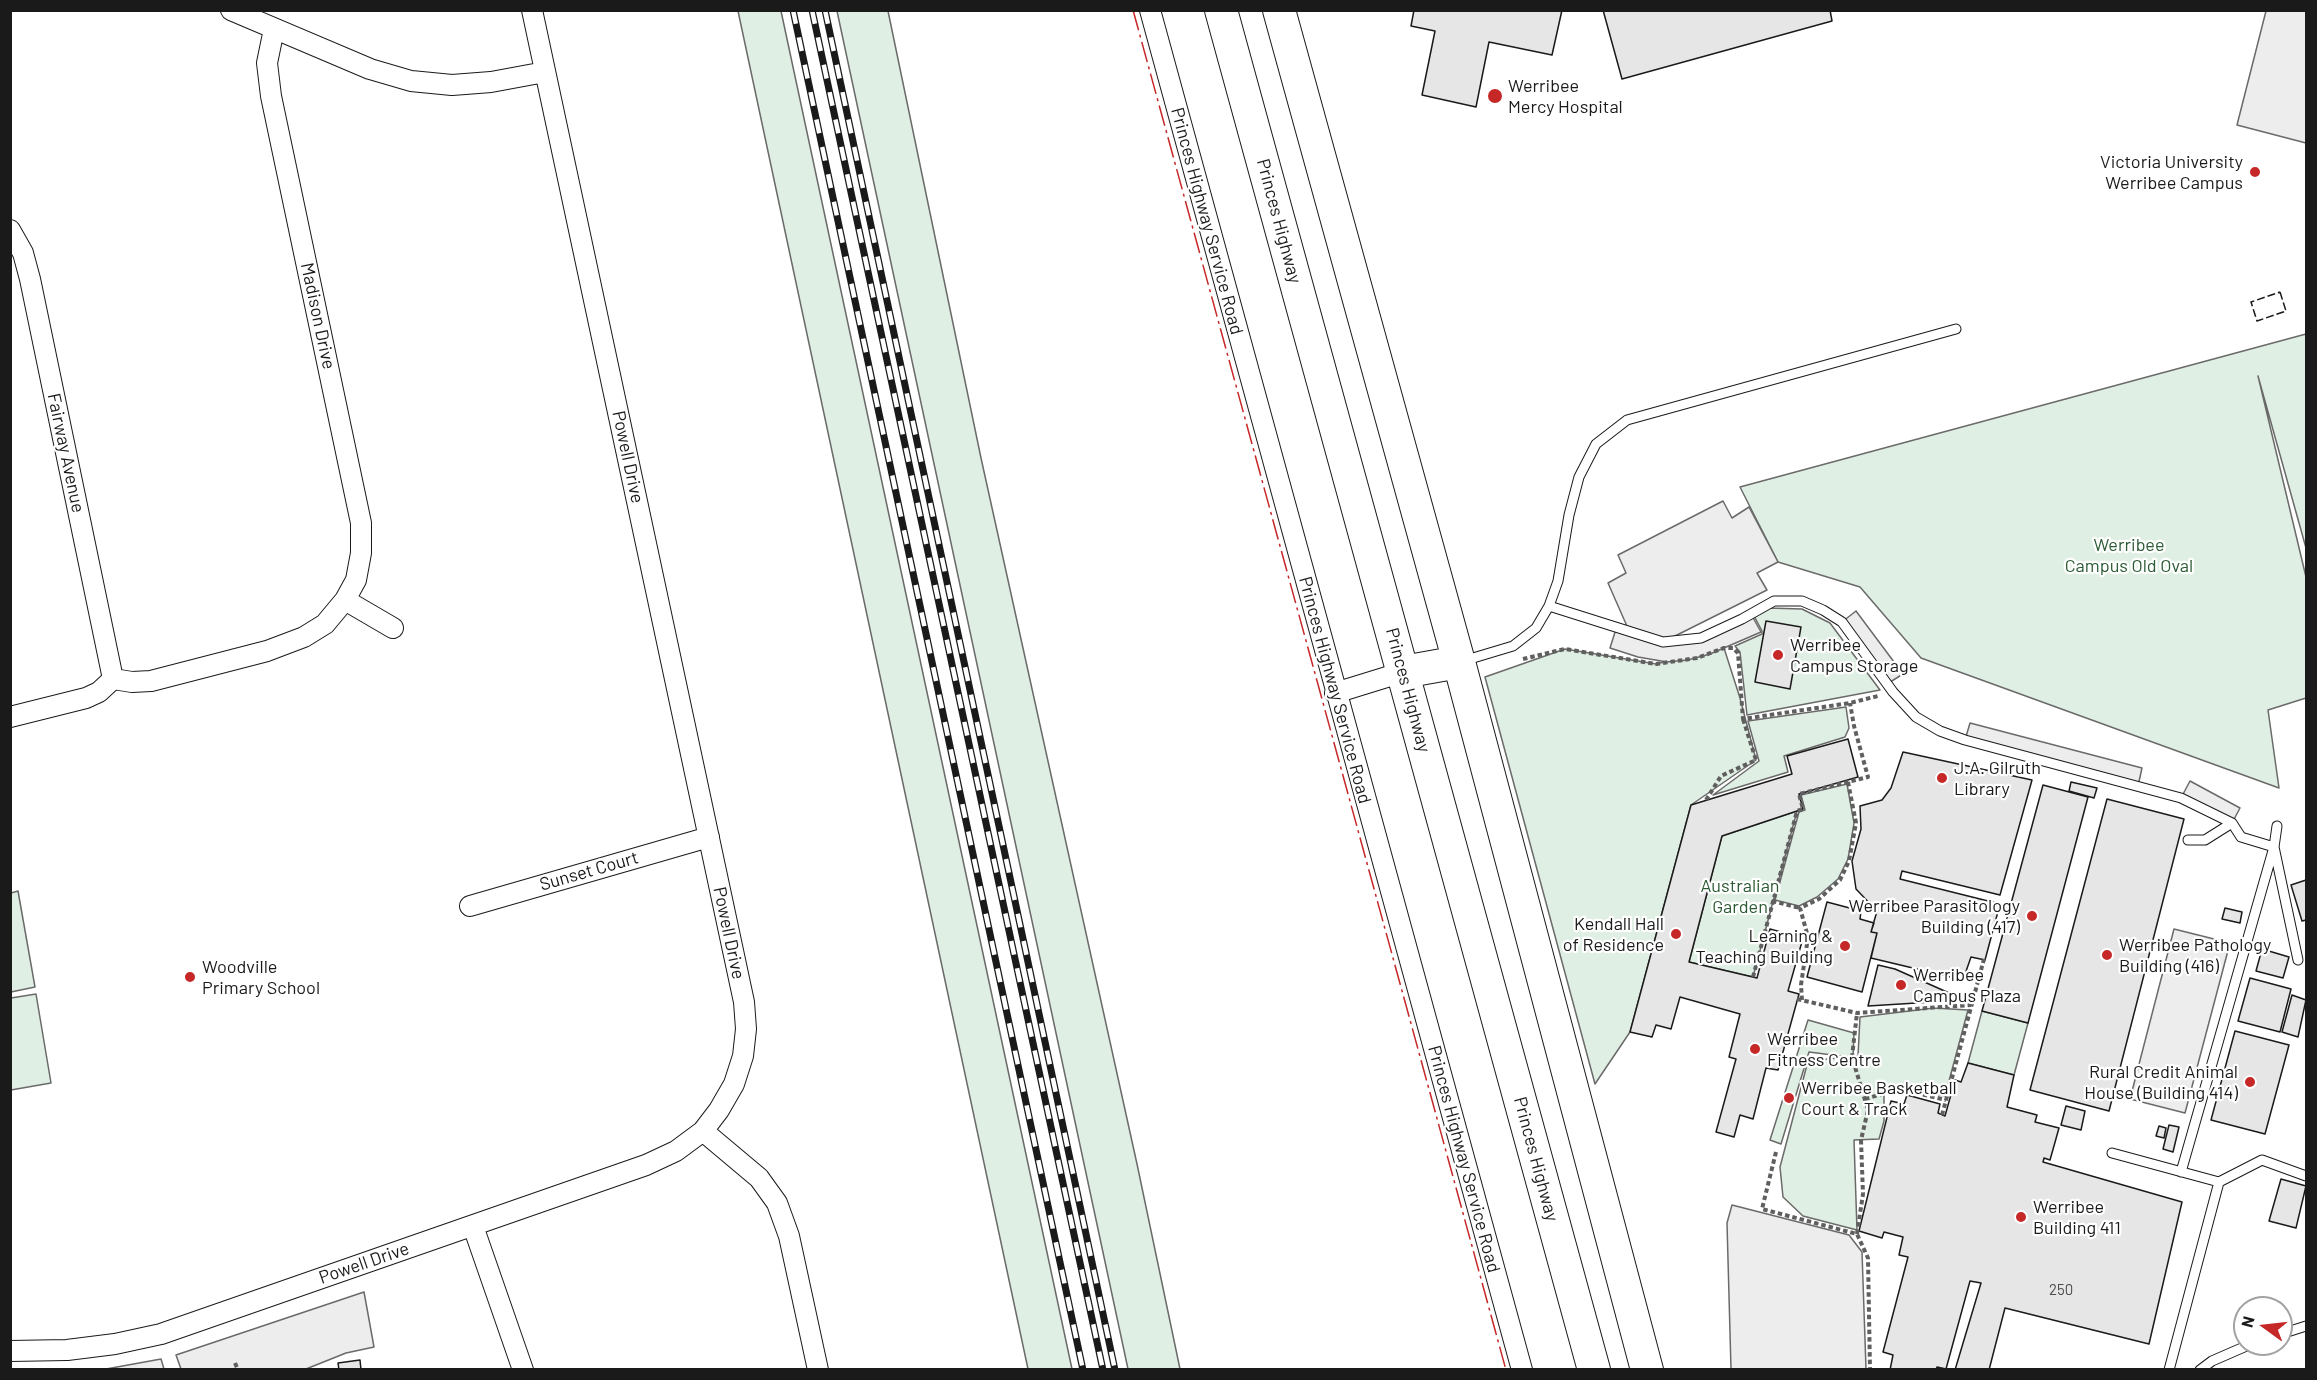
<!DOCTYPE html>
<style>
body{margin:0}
#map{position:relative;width:2317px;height:1380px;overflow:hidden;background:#fff;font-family:Barlow,sans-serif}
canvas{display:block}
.frame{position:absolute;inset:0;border:12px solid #1a1a1a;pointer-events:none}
.north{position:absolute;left:2233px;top:1296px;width:60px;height:60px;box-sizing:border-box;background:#fff;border:2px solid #a3a3a3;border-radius:50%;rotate:285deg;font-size:16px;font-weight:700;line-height:24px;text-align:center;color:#1a1a1a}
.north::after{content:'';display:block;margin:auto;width:21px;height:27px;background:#c62828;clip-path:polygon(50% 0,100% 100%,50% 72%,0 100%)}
</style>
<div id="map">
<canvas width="2317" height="1380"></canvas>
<div class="frame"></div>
<div class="north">N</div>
</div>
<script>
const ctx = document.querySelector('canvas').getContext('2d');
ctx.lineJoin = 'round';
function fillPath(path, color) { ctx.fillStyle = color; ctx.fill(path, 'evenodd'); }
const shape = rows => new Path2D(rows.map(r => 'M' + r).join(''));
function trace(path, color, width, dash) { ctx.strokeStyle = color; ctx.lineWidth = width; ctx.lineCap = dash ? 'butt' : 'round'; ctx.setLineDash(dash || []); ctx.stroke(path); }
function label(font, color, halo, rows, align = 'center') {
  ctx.font = font + ' Barlow,sans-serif'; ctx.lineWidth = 4.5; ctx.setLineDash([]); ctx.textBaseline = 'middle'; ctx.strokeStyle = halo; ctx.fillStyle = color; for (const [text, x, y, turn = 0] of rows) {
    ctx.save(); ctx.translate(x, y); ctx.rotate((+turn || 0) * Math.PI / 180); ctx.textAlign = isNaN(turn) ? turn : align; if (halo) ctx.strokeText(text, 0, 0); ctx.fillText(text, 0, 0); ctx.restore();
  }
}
const green = shape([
 [738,11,781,11,1072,1369,1028,1369,738,11],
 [837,11,888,11,981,458,1137,1164,1180,1369,1128,1369,837,11],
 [2306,334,2306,548,2258,376,2306,577,2306,698,2268,710,2279,788,1921,658,1860,587,1778,562,1740,487,2306,334],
 [1768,608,1802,609,1830,623,1880,690,1747,715,1740,652,1735,646,1762,634,1762,631,1753,614,1768,608],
 [1724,648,1740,698,1756,760,1691,805,1630,1032,1595,1084,1485,677,1565,649,1656,664,1724,648],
 [1846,707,1849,728,1845,737,1784,756,1788,772,1713,795,1759,761,1748,721,1846,707],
 [1847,784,1854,823,1848,859,1838,879,1817,897,1799,906,1775,900,1799,812,1805,810,1801,795,1847,784],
 [1797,811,1753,977,1689,962,1722,836,1797,811],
 [18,891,35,987,11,992,11,893,18,891],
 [36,994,51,1083,11,1090,11,998,36,994],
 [1934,1008,1968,1010,1945,1096,1899,1085,1884,1090,1884,1121,1879,1139,1854,1140,1857,1230,1803,1216,1783,1197,1780,1167,1808,1061,1848,1057,1809,1052,1781,1144,1770,1140,1808,1020,1854,1033,1853,1057,1858,1056,1860,1017,1934,1008],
 [1982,1011,2028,1023,2014,1075,1968,1063,1982,1011]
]);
fillPath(green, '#e0efe3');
trace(green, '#6a6a6a', 1.5);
const parking = shape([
 [2266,11,2306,11,2306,143,2237,125,2266,11],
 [1723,501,1732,518,1749,507,1778,562,1757,573,1767,590,1665,641,1701,638,1751,614,1761,632,1710,654,1688,660,1667,662,1638,657,1610,648,1616,629,1630,633,1608,583,1626,573,1618,555,1723,501],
 [1856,611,1903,674,1887,684,1842,622,1856,611],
 [1970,723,2142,768,2138,786,1965,740,1970,723],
 [2190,781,2240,808,2232,823,2181,798,2190,781],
 [2174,929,2230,943,2185,1113,2130,1099,2174,929],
 [1732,1205,1849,1235,1862,1252,1866,1369,1731,1369,1727,1223,1732,1205],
 [364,1292,374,1347,346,1353,306,1369,181,1369,176,1355,364,1292],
 [161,1359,164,1369,106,1369,161,1359]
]);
fillPath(parking, '#ededed');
trace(parking, '#6a6a6a', 1.5);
const building = shape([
 [1414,10,1562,10,1552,55,1489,42,1476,107,1422,95,1435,31,1411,26,1414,10],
 [1603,10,1830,10,1832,21,1622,79,1603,10],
 [1766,621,1801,627,1790,689,1755,682,1766,621],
 [1848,739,1858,777,1799,794,1803,809,1722,836,1689,962,1757,978,1770,929,1803,938,1788,991,1799,994,1778,1070,1766,1068,1753,1119,1740,1115,1734,1137,1716,1132,1736,1059,1729,1057,1740,1014,1680,997,1671,1029,1656,1025,1652,1037,1630,1032,1691,805,1792,774,1787,756,1848,739],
 [1903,752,2032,780,2000,895,1902,871,1900,879,2000,904,1985,960,1971,957,1963,980,1871,958,1877,933,1871,932,1877,911,1856,889,1852,861,1861,829,1860,806,1882,800,1891,788,1903,752],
 [2071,782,2097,788,2094,798,2069,791,2071,782],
 [2043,785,2088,797,2028,1023,1982,1011,2043,785],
 [2107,799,2184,819,2109,1111,2030,1090,2107,799],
 [2306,880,2306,920,2302,921,2291,885,2306,880],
 [1827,902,1861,911,1860,919,1874,923,1871,932,1877,933,1862,992,1807,977,1827,902],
 [2225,908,2242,912,2240,923,2222,919,2225,908],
 [2262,949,2289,957,2283,978,2256,971,2262,949],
 [1878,965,1895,969,1965,1000,1868,1006,1878,965],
 [2250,978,2291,989,2280,1032,2238,1021,2250,978],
 [2292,995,2306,1000,2298,1037,2282,1032,2292,995],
 [2235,1031,2289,1045,2265,1134,2211,1120,2235,1031],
 [1968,1063,2014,1075,2007,1107,2037,1115,2035,1122,2059,1128,2050,1160,2044,1158,2043,1162,2182,1202,2149,1344,2005,1308,1989,1370,1955,1370,1981,1283,1970,1281,1946,1369,1937,1367,1936,1370,1890,1370,1893,1355,1883,1352,1908,1257,1899,1255,1903,1237,1884,1232,1882,1238,1859,1231,1891,1101,1904,1104,1907,1095,1940,1104,1938,1113,1945,1116,1955,1080,1961,1082,1968,1063],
 [2066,1106,2085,1111,2081,1130,2061,1125,2066,1106],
 [2169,1125,2179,1127,2173,1152,2163,1149,2169,1125],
 [2159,1126,2166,1128,2164,1138,2156,1136,2159,1126],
 [2281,1179,2306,1186,2296,1228,2269,1221,2281,1179],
 [360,1360,361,1370,339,1370,338,1363,360,1360]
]);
fillPath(building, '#e6e6e6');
trace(building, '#1a1a1a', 1.5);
const service = shape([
 [1549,606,1663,642,1701,638,1742,619,1774,601,1802,601,1823,610,1842,622,1893,692,1916,717,1940,731,1965,740,2181,798,2232,823,2241,837,2274,847,2298,960],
 [1463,661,1513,646,1536,628,1549,606,1558,581,1569,515,1579,477,1596,444,1627,420,1956,329],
 [2188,840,2205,840,2232,823],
 [2112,1153,2219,1182,2169,1370],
 [2181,1172,2274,847,2277,826],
 [2219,1182,2262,1160,2306,1176],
 [2281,1334,2306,1326],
 [2200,1370,2212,1361,2251,1344]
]);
const minor = shape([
 [231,10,370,69,411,81,452,85,491,82,545,72],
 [1150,10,1522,1370],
 [10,230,23,253,30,279,113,679],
 [345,600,393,628],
 [1335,693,1403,672],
 [10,717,86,698,99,692,113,679,132,682,151,681,267,651,304,637,325,624,345,600,356,580,361,553,361,523,271,96,267,63,274,29],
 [470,906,709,837],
 [703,1131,759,1178,777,1203,789,1236,818,1370],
 [473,1226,523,1370],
 [10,1351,67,1350,115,1344,161,1334,646,1165,676,1151,703,1131,719,1110,734,1084,743,1056,746,1029,744,1002,532,10]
]);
const trunk = shape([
 [1221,10,1594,1370],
 [1279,10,1459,662,1647,1370],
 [1403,672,1459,662]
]);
trace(service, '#1a1a1a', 11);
trace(minor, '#1a1a1a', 22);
trace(trunk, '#1a1a1a', 34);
trace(shape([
 [1523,659,1565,649,1656,664,1697,658,1724,648,1733,648,1738,653,1743,719,1850,703,1878,696],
 [1706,800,1721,776,1756,760,1743,719],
 [1772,901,1800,908],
 [1753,977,1797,811,1803,809,1799,794,1868,777,1854,726,1850,703],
 [1797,999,1857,1013,1971,1005],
 [1802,1000,1801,985,1808,937,1800,908,1819,899,1840,880,1849,861,1856,823,1848,782],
 [1865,1099,1899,1089,1946,1100],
 [1942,1115,1984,959],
 [1776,1152,1762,1209,1857,1234,1868,1258,1870,1370],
 [1857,1234,1863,1194,1861,1140,1868,1110,1852,1057,1857,1013],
 [235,1363,238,1370]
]), '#5f5f5f', 4, [4.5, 3]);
trace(service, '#fff', 9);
trace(minor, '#fff', 20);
trace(trunk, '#fff', 32);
const rail = shape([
 [793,10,1083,1370],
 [812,10,1103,1370],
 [825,10,1115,1370]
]);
trace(rail, '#1a1a1a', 7);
trace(rail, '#fff', 4.5, [14]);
trace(shape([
 [2280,292,2286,311,2257,321,2251,302,2280,292]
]), '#1a1a1a', 1.5, [8, 3]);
trace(shape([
 [1133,10,1506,1370]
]), '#c62828', 1.5, [21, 4.5, 3, 4.5]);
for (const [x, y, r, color] of [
 [1495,96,8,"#c62828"],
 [2255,172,6,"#c62828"],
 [1778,655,6,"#c62828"],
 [1942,778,6,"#c62828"],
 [2032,916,6,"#c62828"],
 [1676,934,6,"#c62828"],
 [1845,946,6,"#c62828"],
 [2107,955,6,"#c62828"],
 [190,977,6,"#c62828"],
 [1901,985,6,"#c62828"],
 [1755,1049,6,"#c62828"],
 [2250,1082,6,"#c62828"],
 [1789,1098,6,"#c62828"],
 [2021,1217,6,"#c62828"]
]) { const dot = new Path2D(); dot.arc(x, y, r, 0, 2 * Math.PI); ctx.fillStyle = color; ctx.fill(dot); trace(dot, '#fff', 2); }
label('15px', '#4d4d4d', null, [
 ["250",2061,1290]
]);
label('18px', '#1a1a1a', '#fff', [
 ["Werribee",1508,86],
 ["Mercy Hospital",1508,107],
 ["Victoria University",2243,162,"right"],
 ["Werribee Campus",2243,183,"right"],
 ["Werribee",1790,645],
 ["Campus Storage",1790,666],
 ["J.A. Gilruth",1954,768],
 ["Library",1954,789],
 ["Werribee Parasitology",2020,906,"right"],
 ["Building (417)",2020,927,"right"],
 ["Kendall Hall",1664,924,"right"],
 ["of Residence",1664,945,"right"],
 ["Learning &",1833,936,"right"],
 ["Teaching Building",1833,957,"right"],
 ["Werribee Pathology",2119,945],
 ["Building (416)",2119,966],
 ["Woodville",202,967],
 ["Primary School",202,988],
 ["Werribee",1913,975],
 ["Campus Plaza",1913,996],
 ["Werribee",1767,1039],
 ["Fitness Centre",1767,1060],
 ["Rural Credit Animal",2238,1072,"right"],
 ["House (Building 414)",2238,1093,"right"],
 ["Werribee Basketball",1801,1088],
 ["Court & Track",1801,1109],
 ["Werribee",2033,1207],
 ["Building 411",2033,1228]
], 'left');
label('18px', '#1a1a1a', '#fff', [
 ["Princes Highway Service Road",1207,221,75],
 ["Princes Highway",1279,221,75],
 ["Madison Drive",318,316,78],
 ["Fairway Avenue",66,453,78],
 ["Powell Drive",628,457,78],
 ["Princes Highway Service Road",1335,690,75],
 ["Princes Highway",1408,690,75],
 ["Sunset Court",589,871,-16],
 ["Powell Drive",729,933,78],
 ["Princes Highway Service Road",1464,1159,75],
 ["Princes Highway",1536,1159,75],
 ["Powell Drive",364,1263,-19]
]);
label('18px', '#2b5a34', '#fff', [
 ["Werribee",2129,545],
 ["Campus Old Oval",2129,566],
 ["Australian",1740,886],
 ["Garden",1740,907]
]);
</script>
